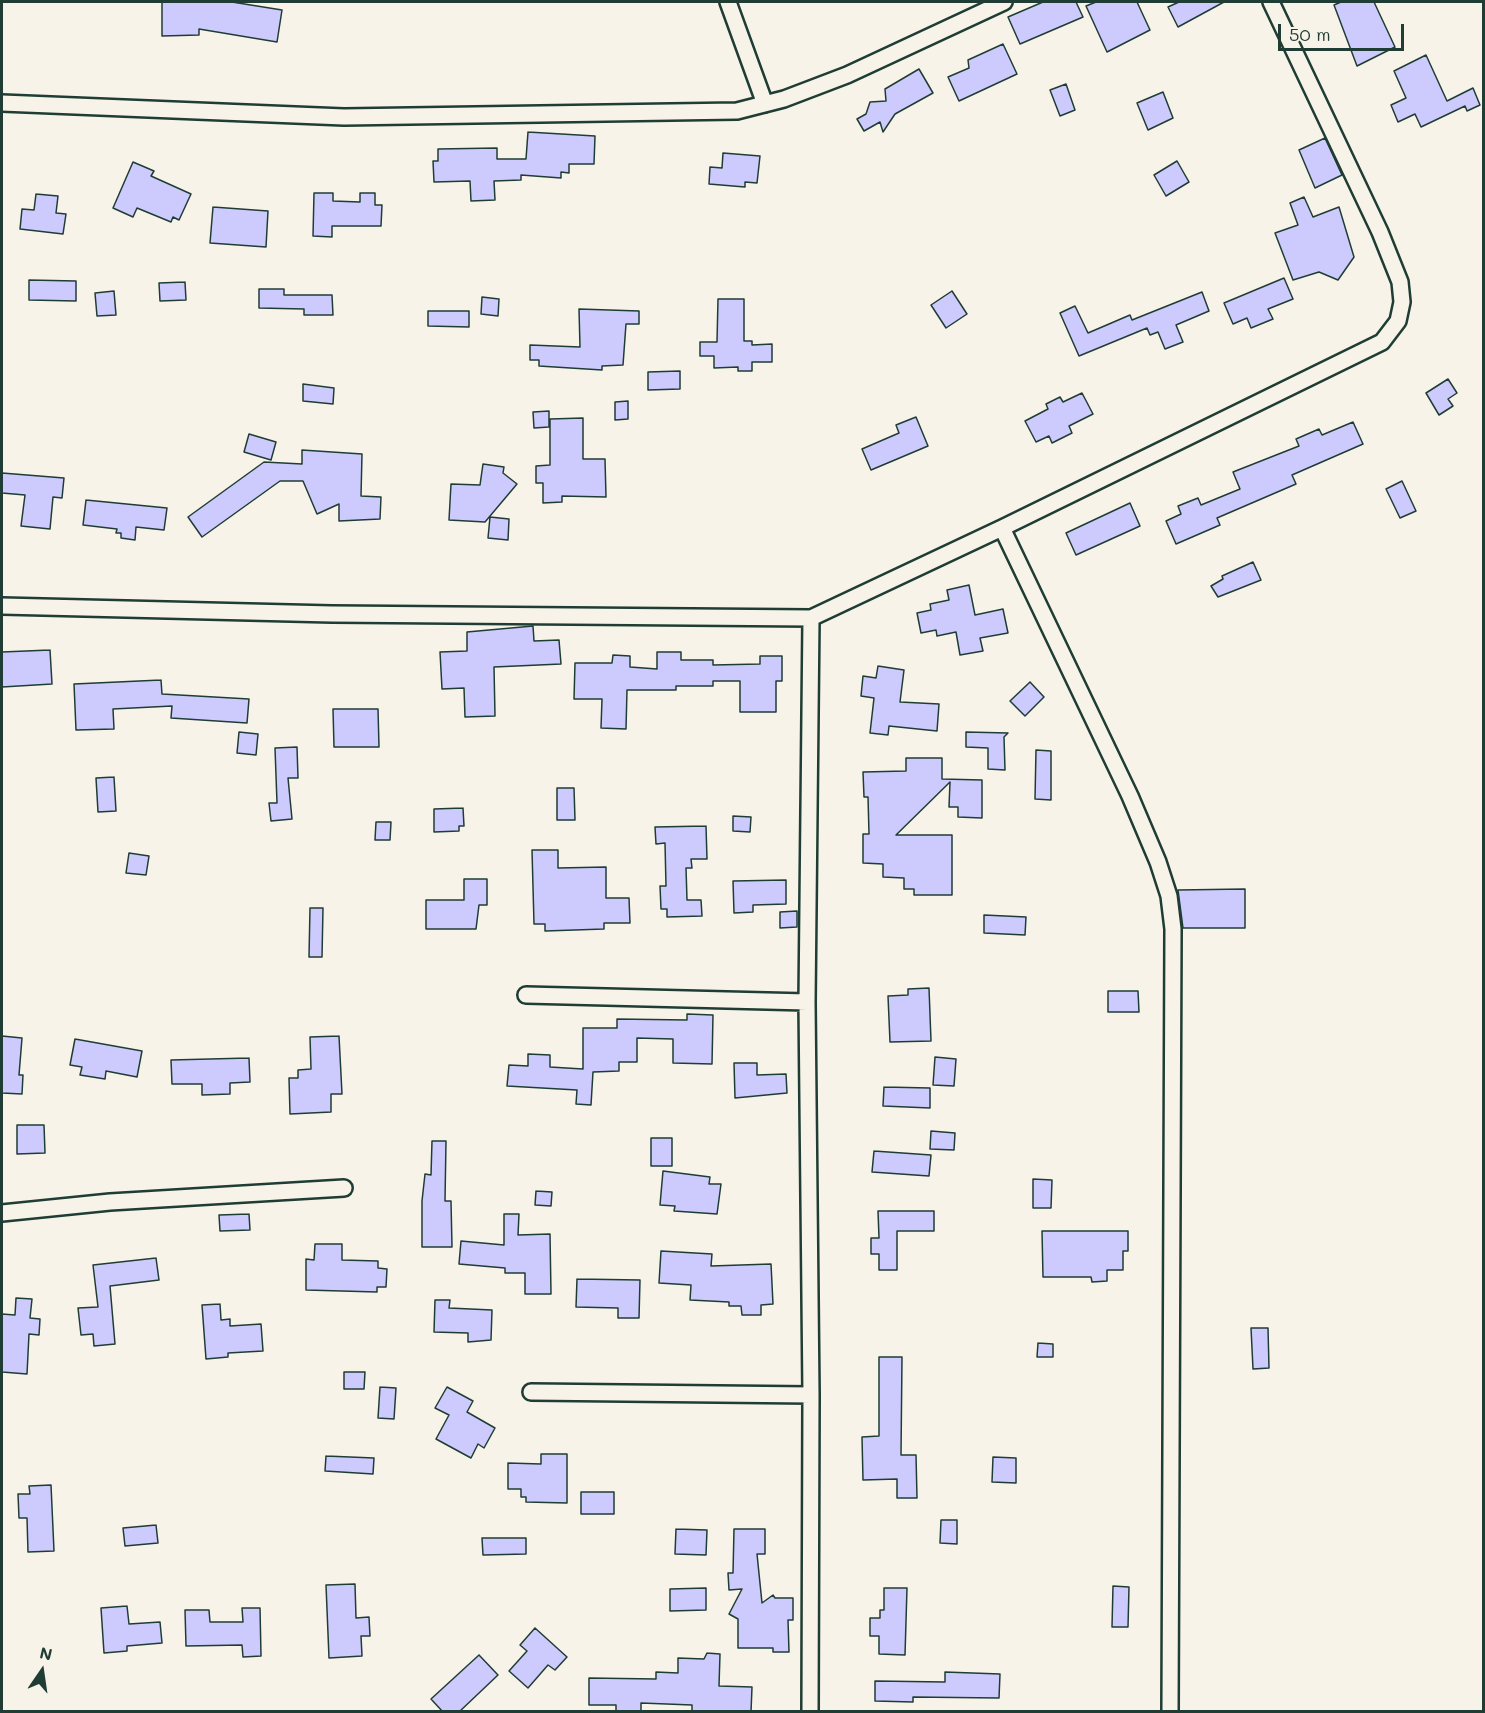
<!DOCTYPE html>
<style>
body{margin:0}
#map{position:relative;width:1485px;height:1713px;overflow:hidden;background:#f7f3e8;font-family:Mali,sans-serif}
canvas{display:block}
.frame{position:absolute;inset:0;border:3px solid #1f3d34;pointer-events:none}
.north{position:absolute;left:12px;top:1641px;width:60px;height:60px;-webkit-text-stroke:4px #f7f3e8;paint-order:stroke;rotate:13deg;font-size:16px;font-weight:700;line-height:24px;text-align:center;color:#1f3d34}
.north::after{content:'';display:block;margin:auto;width:21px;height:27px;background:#1f3d34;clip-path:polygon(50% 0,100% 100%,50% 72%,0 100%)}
.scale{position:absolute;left:1278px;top:24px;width:126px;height:27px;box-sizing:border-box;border:3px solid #1f3d34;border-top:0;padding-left:8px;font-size:18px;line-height:21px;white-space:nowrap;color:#1f3d34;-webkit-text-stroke:4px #f7f3e8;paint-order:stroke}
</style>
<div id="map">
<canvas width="1485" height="1713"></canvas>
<div class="frame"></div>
<div class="north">N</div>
<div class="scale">50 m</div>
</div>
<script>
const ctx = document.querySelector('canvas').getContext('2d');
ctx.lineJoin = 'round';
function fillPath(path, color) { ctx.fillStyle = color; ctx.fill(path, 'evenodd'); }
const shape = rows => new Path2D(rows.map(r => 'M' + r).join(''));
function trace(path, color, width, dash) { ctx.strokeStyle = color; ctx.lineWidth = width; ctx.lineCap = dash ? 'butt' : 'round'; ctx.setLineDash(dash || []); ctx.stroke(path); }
const building = shape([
 [162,2,232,2,282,10,277,42,199,29,199,35,162,36,162,2],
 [1043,2,1076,2,1083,17,1020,44,1008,17,1043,2],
 [1096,2,1137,2,1150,30,1107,52,1086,6,1096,2],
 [1179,2,1224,2,1178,27,1168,7,1179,2],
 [1341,2,1374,2,1395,47,1357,66,1334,5,1341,2],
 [1003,44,1017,74,959,101,948,77,969,68,968,60,1003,44],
 [1426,55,1447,101,1473,88,1480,105,1467,111,1465,106,1421,127,1415,114,1398,122,1391,105,1406,98,1394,71,1426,55],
 [919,69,933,93,895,114,883,132,880,122,864,131,857,119,866,114,870,102,886,101,885,89,919,69],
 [1066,84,1075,110,1060,116,1050,90,1066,84],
 [1163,92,1173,118,1148,130,1137,103,1163,92],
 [528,132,595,136,594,164,569,164,569,173,561,172,561,178,521,175,521,180,494,181,495,200,471,201,470,181,434,182,433,161,438,161,438,149,497,148,497,159,526,159,528,132],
 [1325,138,1342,175,1315,188,1299,150,1325,138],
 [723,153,760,156,757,183,745,182,745,187,709,184,710,167,722,168,723,153],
 [1177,161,1189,182,1166,196,1154,175,1177,161],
 [133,162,154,171,151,176,191,194,179,220,173,217,171,222,137,208,133,217,113,208,133,162],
 [314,193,333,193,333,201,360,202,360,193,375,193,375,205,382,205,381,226,332,226,332,237,313,236,314,193],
 [36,194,58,196,56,213,66,214,63,234,20,229,22,209,34,210,36,194],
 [1304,197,1313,217,1339,207,1354,257,1338,280,1319,272,1293,280,1275,233,1298,225,1290,203,1304,197],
 [213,207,268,211,266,247,210,243,213,207],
 [1284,278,1293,299,1268,309,1273,319,1251,328,1247,318,1233,324,1224,303,1284,278],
 [29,280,76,281,76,301,29,300,29,280],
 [185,282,186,300,160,301,159,283,185,282],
 [259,289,284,289,284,295,332,295,333,315,304,315,304,309,259,308,259,289],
 [114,291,116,315,97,316,95,293,114,291],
 [952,291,967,314,946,328,931,305,952,291],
 [1202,292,1209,311,1176,325,1183,342,1165,349,1158,332,1150,335,1147,328,1079,356,1060,313,1075,306,1088,333,1130,315,1132,320,1202,292],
 [482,297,499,299,498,316,481,314,482,297],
 [718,299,744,299,744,341,752,341,752,345,772,344,772,362,752,362,752,371,738,371,738,367,714,368,714,356,700,356,700,342,717,342,718,299],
 [579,309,639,311,639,324,626,324,623,365,602,366,602,370,539,366,539,360,530,360,530,345,580,347,579,309],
 [428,311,469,311,469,327,428,326,428,311],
 [680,371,680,389,648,390,648,372,680,371],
 [1448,379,1457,393,1448,399,1453,406,1439,415,1426,393,1448,379],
 [303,384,334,388,333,404,303,401,303,384],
 [1082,393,1093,414,1069,426,1072,433,1052,443,1049,436,1036,442,1025,421,1048,409,1046,404,1060,397,1063,402,1082,393],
 [628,401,628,419,615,420,615,402,628,401],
 [549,411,549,427,534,428,533,412,549,411],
 [916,417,928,446,871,470,862,449,899,433,896,425,916,417],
 [583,418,583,459,605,459,606,497,562,496,562,502,543,503,543,483,536,483,536,466,550,465,550,419,583,418],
 [1353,422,1363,444,1292,475,1296,484,1217,518,1220,525,1176,544,1166,521,1181,514,1178,506,1198,498,1201,505,1240,489,1233,472,1299,446,1296,439,1319,429,1322,435,1353,422],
 [249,434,276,442,271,460,244,452,249,434],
 [302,450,362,454,361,496,381,497,380,519,339,521,339,504,317,514,303,481,280,481,202,537,188,517,264,462,302,464,302,450],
 [483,464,504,467,503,473,517,484,485,522,449,520,451,484,480,485,483,464],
 [2,473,64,478,62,498,53,497,50,529,21,526,25,495,2,493,2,473],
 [1402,481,1416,511,1400,518,1386,489,1402,481],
 [86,500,167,508,164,530,136,527,135,540,121,538,121,533,116,533,117,529,83,525,86,500],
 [1130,503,1140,526,1076,555,1066,533,1130,503],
 [490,517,509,519,508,540,488,538,490,517],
 [1253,562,1261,580,1218,597,1211,586,1223,579,1222,576,1253,562],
 [969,585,975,615,1003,609,1008,633,980,638,983,651,960,655,956,632,937,636,936,630,921,633,917,613,931,610,930,604,949,600,947,590,969,585],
 [533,626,534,641,559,640,561,664,494,667,495,716,465,717,464,688,442,689,440,652,467,651,467,632,533,626],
 [50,650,52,684,2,687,2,652,50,650],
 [657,652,681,652,681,660,713,660,713,665,760,664,760,656,782,656,782,681,776,681,776,712,740,712,740,681,713,681,713,686,676,686,676,690,627,690,626,729,601,728,602,699,574,699,575,663,612,663,613,655,630,656,630,667,657,669,657,652],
 [878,666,904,670,900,702,939,704,937,731,889,726,888,735,870,733,874,698,861,696,863,676,876,678,878,666],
 [161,680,162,694,249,699,247,723,171,718,172,706,113,709,114,729,76,730,74,684,161,680],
 [1030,682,1044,697,1025,716,1010,701,1030,682],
 [333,709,378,709,379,747,334,747,333,709],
 [239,732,258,734,256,755,237,753,239,732],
 [966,732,1008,733,1004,737,1005,770,988,769,988,748,966,747,966,732],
 [297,747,298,778,288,778,292,819,271,821,269,803,277,803,275,748,297,747],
 [1036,750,1051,751,1051,800,1035,799,1036,750],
 [906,758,942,758,942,779,982,780,982,818,958,817,958,807,949,807,950,782,896,835,952,835,952,895,914,895,914,889,904,889,904,878,883,877,883,864,863,863,863,834,869,834,868,797,864,797,863,772,906,771,906,758],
 [114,777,116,811,98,812,96,778,114,777],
 [557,788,574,788,575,820,557,820,557,788],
 [463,808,464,826,459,826,459,831,434,832,434,809,463,808],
 [733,816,751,817,750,832,733,831,733,816],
 [376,822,391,822,390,840,375,840,376,822],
 [706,826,707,859,691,859,692,868,686,868,687,900,701,900,702,916,667,917,667,909,661,909,660,886,666,886,665,843,656,844,655,827,706,826],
 [532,850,558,850,558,868,606,867,606,898,629,898,630,923,604,923,604,929,545,931,545,924,534,924,532,850],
 [129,853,149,856,146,875,126,873,129,853],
 [464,879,487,879,487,905,479,905,476,929,426,929,426,900,464,900,464,879],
 [786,880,786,904,753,905,753,912,734,913,733,881,786,880],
 [1245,889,1245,928,1183,928,1178,890,1245,889],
 [310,908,323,908,322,957,309,957,310,908],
 [797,911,797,927,780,928,780,912,797,911],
 [984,915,1026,917,1025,935,984,933,984,915],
 [929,988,931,1041,890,1042,888,996,908,995,908,989,929,988],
 [1108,991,1138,991,1139,1012,1108,1012,1108,991],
 [687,1014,713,1015,712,1064,673,1063,673,1039,637,1038,637,1062,619,1062,619,1071,593,1072,591,1105,576,1104,577,1090,507,1086,509,1065,528,1066,528,1054,550,1055,550,1067,583,1069,583,1028,617,1028,617,1019,687,1020,687,1014],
 [2,1036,22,1038,19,1075,23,1075,22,1094,2,1093,2,1036],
 [339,1036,342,1094,331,1094,331,1112,290,1114,289,1078,298,1078,298,1070,311,1069,310,1037,339,1036],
 [75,1039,142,1051,137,1077,106,1071,105,1079,80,1075,82,1067,70,1065,75,1039],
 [935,1057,956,1059,954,1086,933,1085,935,1057],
 [249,1058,250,1082,230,1083,230,1094,202,1095,202,1084,172,1084,171,1060,249,1058],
 [734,1063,757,1063,757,1075,786,1074,787,1093,735,1098,734,1063],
 [884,1087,930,1088,930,1108,883,1106,884,1087],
 [17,1125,44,1125,45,1153,17,1154,17,1125],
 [931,1131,955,1133,954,1150,930,1149,931,1131],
 [651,1138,672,1138,672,1166,651,1166,651,1138],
 [432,1141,446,1141,445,1201,451,1201,452,1247,422,1247,422,1201,425,1174,431,1175,432,1141],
 [874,1151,931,1155,929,1176,872,1172,874,1151],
 [663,1171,710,1177,709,1184,721,1184,717,1214,674,1211,675,1206,660,1205,663,1171],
 [1033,1179,1052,1180,1051,1208,1033,1208,1033,1179],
 [536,1191,552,1192,551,1206,535,1205,536,1191],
 [878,1211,934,1211,934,1231,897,1231,897,1270,879,1270,879,1254,871,1254,871,1238,879,1238,878,1211],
 [249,1214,250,1230,220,1231,219,1215,249,1214],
 [504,1214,519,1214,518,1235,550,1234,551,1294,525,1294,525,1273,505,1273,505,1268,459,1264,461,1241,504,1245,504,1214],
 [1042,1231,1128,1231,1128,1251,1123,1251,1123,1270,1107,1270,1107,1281,1092,1282,1091,1277,1043,1277,1042,1231],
 [315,1244,342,1244,342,1260,378,1261,378,1268,387,1269,386,1287,377,1287,377,1292,306,1290,306,1259,314,1260,315,1244],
 [661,1251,712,1254,711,1266,771,1264,773,1304,761,1305,761,1315,742,1315,741,1306,729,1306,729,1302,690,1300,691,1285,659,1283,661,1251],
 [156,1258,159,1280,110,1286,115,1344,94,1346,93,1334,81,1335,78,1308,98,1307,93,1265,156,1258],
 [577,1279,640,1280,639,1318,618,1318,618,1308,576,1307,577,1279],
 [16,1298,32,1299,30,1318,40,1319,39,1335,29,1334,27,1374,2,1372,2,1314,15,1315,16,1298],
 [435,1300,450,1300,449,1308,492,1310,491,1340,468,1342,468,1333,434,1332,435,1300],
 [220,1304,221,1320,230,1319,230,1326,261,1324,263,1351,228,1353,228,1357,206,1359,202,1305,220,1304],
 [1251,1328,1268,1328,1269,1368,1253,1369,1251,1328],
 [1038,1343,1053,1344,1053,1357,1037,1357,1038,1343],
 [879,1357,902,1357,901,1455,916,1455,917,1498,897,1498,897,1479,863,1480,862,1437,879,1436,879,1357],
 [344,1372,365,1372,364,1389,344,1389,344,1372],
 [380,1387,396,1388,394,1419,378,1418,380,1387],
 [447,1387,473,1401,467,1412,495,1428,484,1448,478,1444,471,1458,436,1439,449,1415,435,1408,447,1387],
 [541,1454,567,1454,567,1503,526,1502,526,1497,521,1497,521,1489,508,1489,508,1463,541,1464,541,1454],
 [326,1456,374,1458,373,1474,325,1471,326,1456],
 [993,1457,1016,1458,1016,1483,992,1482,993,1457],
 [51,1485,54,1551,28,1552,27,1518,19,1518,18,1494,30,1494,29,1486,51,1485],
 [581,1492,614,1492,614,1514,581,1514,581,1492],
 [941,1520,957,1520,957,1544,940,1543,941,1520],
 [156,1525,158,1543,125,1546,123,1528,156,1525],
 [676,1529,707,1530,706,1555,675,1554,676,1529],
 [734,1529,765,1529,765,1554,757,1554,762,1603,773,1595,775,1598,793,1598,793,1620,788,1620,789,1652,773,1652,773,1648,738,1648,738,1619,729,1614,742,1589,729,1590,728,1573,733,1573,734,1529],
 [482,1538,526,1538,526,1554,483,1555,482,1538],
 [355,1584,356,1618,369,1617,370,1636,361,1636,362,1656,329,1658,326,1585,355,1584],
 [1113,1586,1129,1587,1128,1627,1112,1627,1113,1586],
 [706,1588,706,1610,670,1611,670,1589,706,1588],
 [884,1588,907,1588,905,1655,879,1654,879,1636,870,1636,870,1618,880,1618,880,1610,884,1610,884,1588],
 [127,1606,129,1624,160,1622,162,1643,127,1646,127,1651,104,1653,101,1608,127,1606],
 [242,1608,260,1608,261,1656,243,1657,242,1645,186,1646,185,1610,209,1610,210,1622,243,1622,242,1608],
 [535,1628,567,1657,555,1670,548,1665,528,1688,509,1671,527,1651,520,1645,535,1628],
 [707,1653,720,1654,719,1686,752,1687,751,1712,692,1712,692,1705,641,1703,641,1712,616,1712,616,1705,589,1705,589,1678,656,1679,656,1672,678,1673,678,1658,704,1659,707,1653],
 [479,1655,498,1675,459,1712,443,1712,431,1699,479,1655],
 [945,1672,1000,1674,999,1698,913,1697,913,1702,875,1701,875,1681,945,1682,945,1672]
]);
fillPath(building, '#cdcbfe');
trace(building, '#1f3d34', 1.5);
const minor = shape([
 [728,2,765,104],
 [2,103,344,117,737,111,784,99,847,75,1004,2],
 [1002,528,1130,796,1158,862,1169,896,1173,929,1170,1712],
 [2,606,332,614,811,618,1002,528,1382,342,1398,321,1402,302,1400,282,1380,232,1271,2],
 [526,995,807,1002],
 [2,1213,110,1202,344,1188],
 [531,1392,811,1395],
 [810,1712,811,1395,807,1002,811,618]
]);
trace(minor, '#1f3d34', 20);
trace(minor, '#f7f3e8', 15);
</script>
